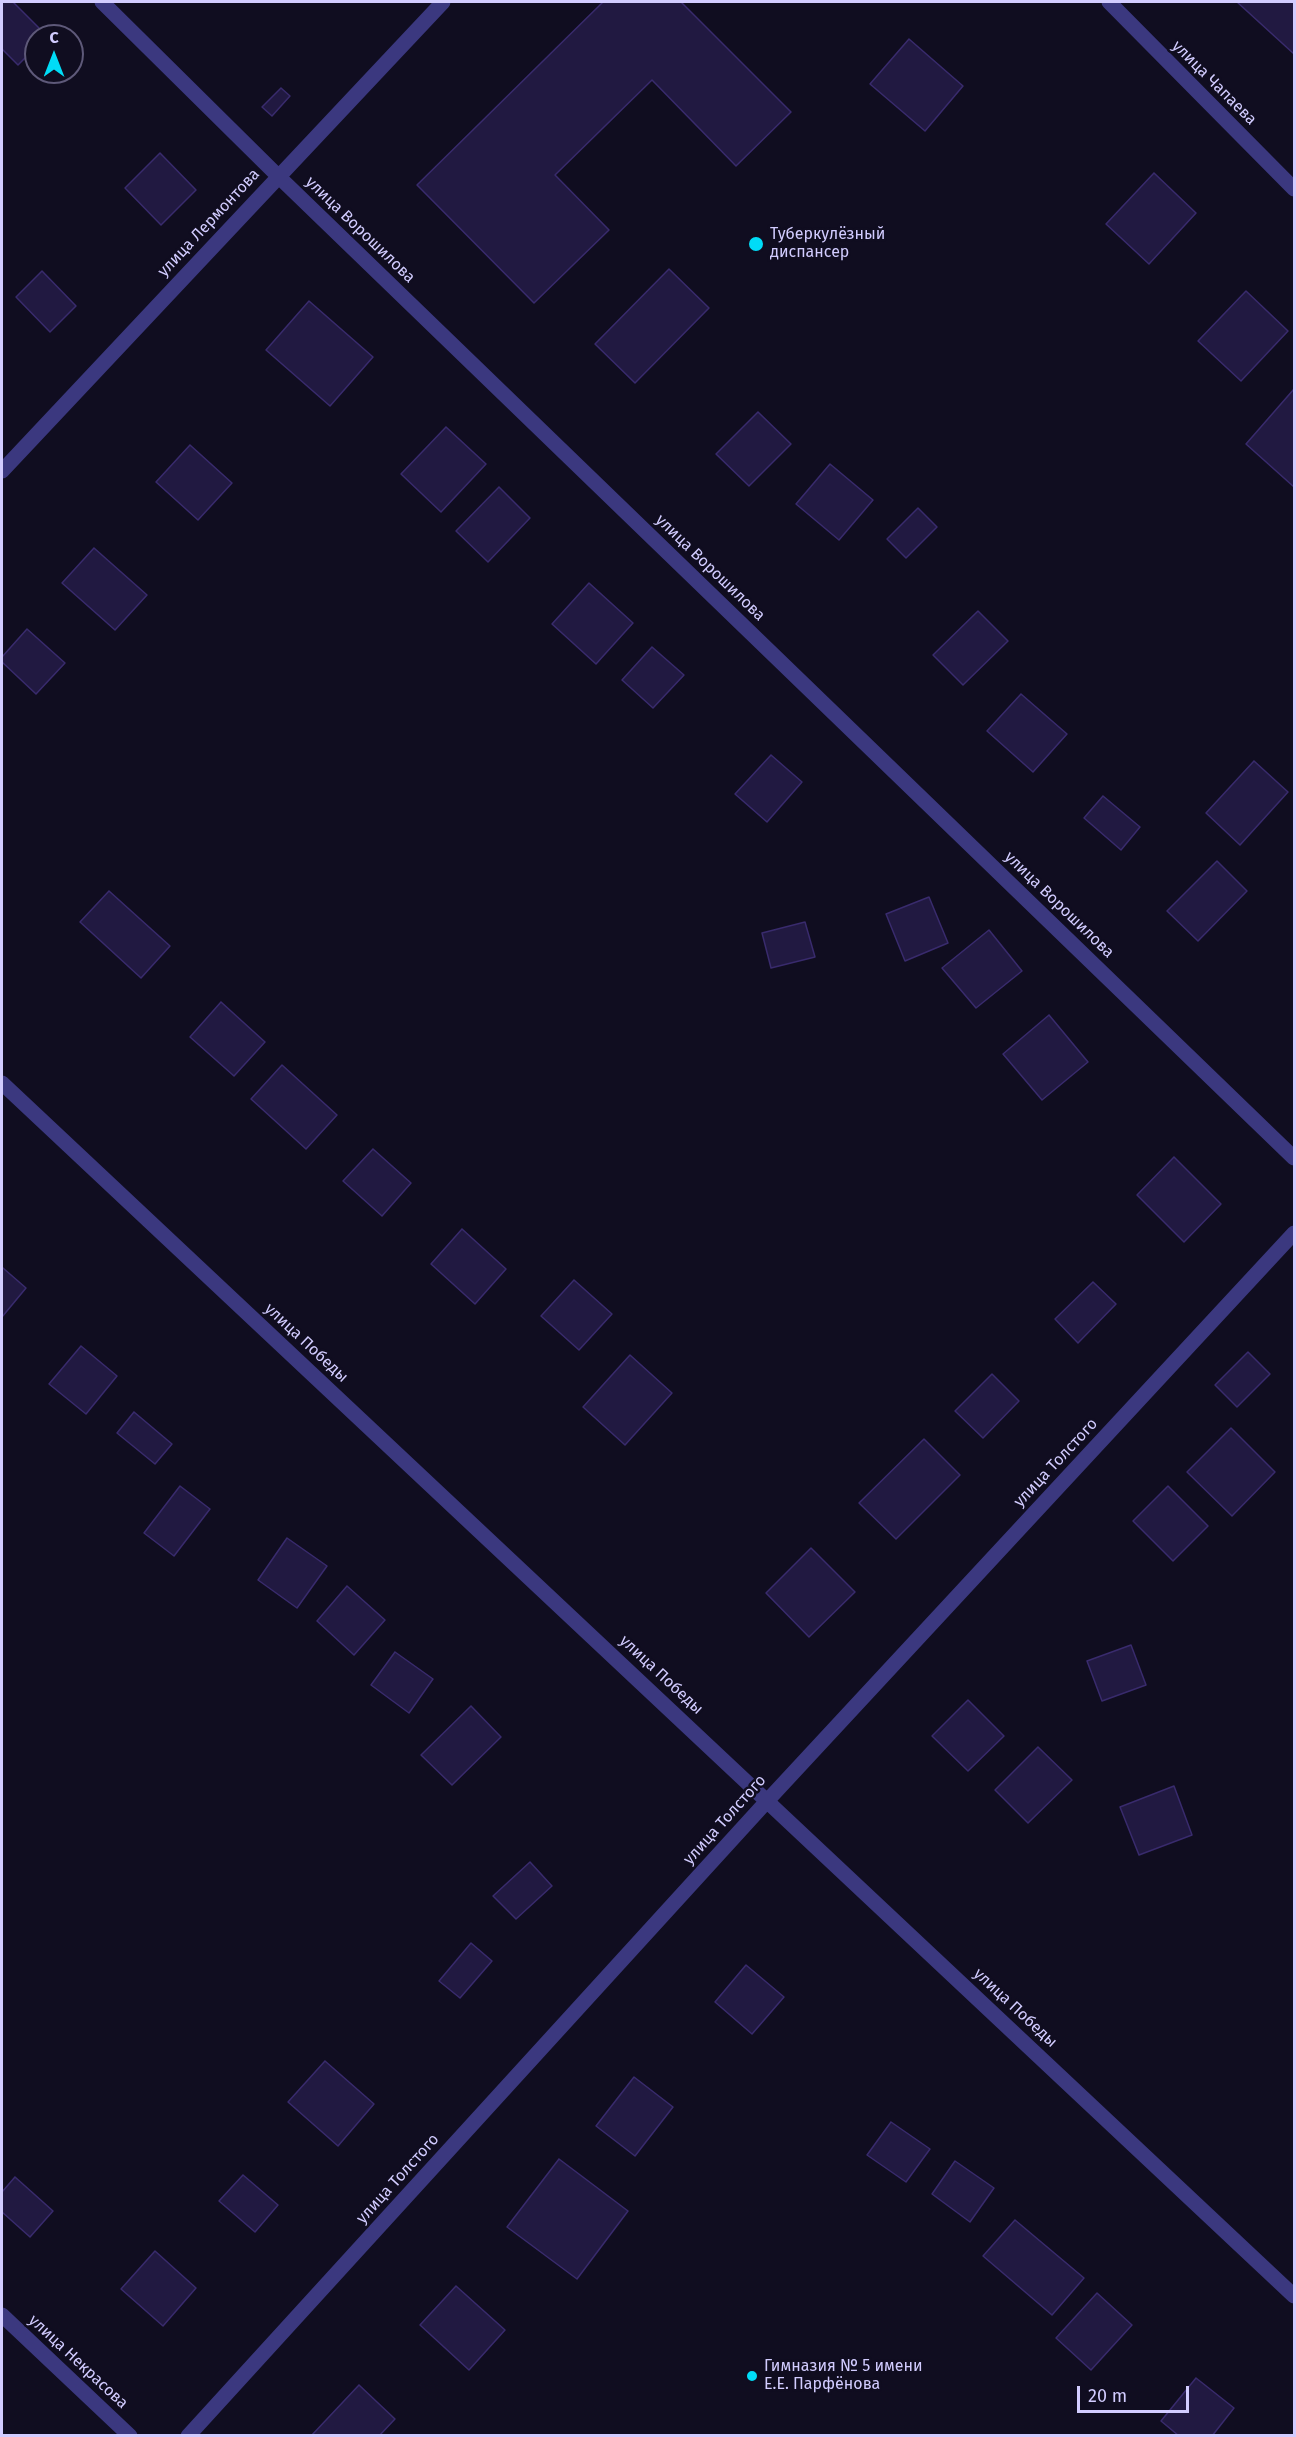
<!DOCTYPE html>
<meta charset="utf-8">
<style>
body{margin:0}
#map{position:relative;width:1296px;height:2437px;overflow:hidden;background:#100d20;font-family:"Fira Sans",sans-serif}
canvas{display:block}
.frame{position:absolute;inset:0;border:3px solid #d2ccff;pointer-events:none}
.north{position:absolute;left:24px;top:24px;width:60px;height:60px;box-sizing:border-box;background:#100d20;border:2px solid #5e5979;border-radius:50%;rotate:0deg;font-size:16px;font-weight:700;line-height:24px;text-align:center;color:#d2ccff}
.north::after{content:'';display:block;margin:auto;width:21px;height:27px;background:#00dcf7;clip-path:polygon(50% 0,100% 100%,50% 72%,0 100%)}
.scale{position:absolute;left:1077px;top:2386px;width:112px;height:27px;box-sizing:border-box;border:3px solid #d2ccff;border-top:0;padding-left:8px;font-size:18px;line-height:21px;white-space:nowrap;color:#d2ccff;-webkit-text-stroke:4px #100d20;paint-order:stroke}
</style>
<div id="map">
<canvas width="1296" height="2437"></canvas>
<div class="frame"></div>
<div class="north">С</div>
<div class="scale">20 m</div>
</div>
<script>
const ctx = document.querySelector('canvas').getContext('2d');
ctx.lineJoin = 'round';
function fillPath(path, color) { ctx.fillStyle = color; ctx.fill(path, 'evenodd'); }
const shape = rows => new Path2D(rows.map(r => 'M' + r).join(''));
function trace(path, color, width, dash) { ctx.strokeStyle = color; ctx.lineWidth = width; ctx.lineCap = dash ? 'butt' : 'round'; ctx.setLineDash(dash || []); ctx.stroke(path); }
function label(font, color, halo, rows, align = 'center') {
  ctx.font = font + ' "Fira Sans",sans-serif'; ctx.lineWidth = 5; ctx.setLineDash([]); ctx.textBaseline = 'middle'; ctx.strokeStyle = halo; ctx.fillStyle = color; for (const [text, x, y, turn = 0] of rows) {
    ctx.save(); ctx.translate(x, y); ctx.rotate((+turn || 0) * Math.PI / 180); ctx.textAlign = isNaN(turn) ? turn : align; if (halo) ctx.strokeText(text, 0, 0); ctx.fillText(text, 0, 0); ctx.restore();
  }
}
const building = shape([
 [2,2,13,2,47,36,36,36,36,47,18,65,2,49,2,2],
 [603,2,681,2,791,112,736,166,652,80,555,175,609,230,534,303,417,185,603,2],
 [1237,2,1294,2,1294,54,1237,2],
 [909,39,963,86,925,131,870,84,909,39],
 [281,88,290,96,272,116,262,107,281,88],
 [160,153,196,190,161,225,125,188,160,153],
 [1154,173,1196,213,1149,264,1106,224,1154,173],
 [669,269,709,308,635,383,595,344,669,269],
 [42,271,76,306,50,332,16,297,42,271],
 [1246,291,1288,331,1241,381,1198,341,1246,291],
 [309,301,373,357,330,406,266,350,309,301],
 [1294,389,1294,487,1246,444,1294,389],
 [758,412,791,444,749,486,716,454,758,412],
 [446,427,486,464,441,512,401,474,446,427],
 [190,445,232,483,198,520,156,482,190,445],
 [830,464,873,500,839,540,796,504,830,464],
 [499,487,530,518,488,562,456,531,499,487],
 [918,508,937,527,906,558,887,539,918,508],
 [94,548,147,595,115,630,62,583,94,548],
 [589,583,633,623,596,664,552,624,589,583],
 [978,611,1008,641,963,685,933,655,978,611],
 [27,629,65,663,36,694,2,662,2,657,27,629],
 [652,647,684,675,653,708,622,680,652,647],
 [1021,694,1067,734,1033,772,987,731,1021,694],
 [771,755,802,782,767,822,735,794,771,755],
 [1254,761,1288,792,1240,845,1206,813,1254,761],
 [1103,796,1140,827,1121,850,1084,818,1103,796],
 [1217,861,1247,891,1198,941,1167,911,1217,861],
 [109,891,170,946,141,978,80,922,109,891],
 [929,897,948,943,905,961,886,914,929,897],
 [805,922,815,957,771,968,762,933,805,922],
 [989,930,1022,971,976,1008,942,968,989,930],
 [221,1002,265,1042,234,1076,190,1037,221,1002],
 [1049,1015,1088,1062,1042,1100,1003,1054,1049,1015],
 [282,1065,337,1115,306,1149,251,1099,282,1065],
 [373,1149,411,1183,382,1216,343,1181,373,1149],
 [1174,1157,1221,1204,1184,1242,1137,1195,1174,1157],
 [462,1229,506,1269,475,1304,431,1264,462,1229],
 [3,1268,26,1288,2,1317,2,1269,3,1268],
 [574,1280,612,1314,579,1350,541,1316,574,1280],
 [1093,1282,1116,1304,1078,1343,1055,1319,1093,1282],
 [81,1346,117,1376,86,1414,49,1384,81,1346],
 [1248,1352,1270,1374,1237,1407,1215,1385,1248,1352],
 [630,1355,672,1393,625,1445,583,1407,630,1355],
 [992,1374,1019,1401,983,1438,955,1411,992,1374],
 [134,1412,172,1444,155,1464,117,1433,134,1412],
 [1231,1428,1275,1472,1232,1516,1187,1472,1231,1428],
 [924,1439,960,1475,896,1539,859,1503,924,1439],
 [180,1486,210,1509,174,1556,144,1533,180,1486],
 [1168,1486,1208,1526,1173,1561,1133,1521,1168,1486],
 [287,1538,327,1566,297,1608,258,1580,287,1538],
 [811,1548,855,1592,809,1637,766,1593,811,1548],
 [347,1586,385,1620,354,1655,317,1621,347,1586],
 [1131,1645,1146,1685,1102,1701,1087,1661,1131,1645],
 [395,1652,433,1679,409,1713,371,1685,395,1652],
 [968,1700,1004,1736,968,1771,932,1736,968,1700],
 [471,1706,501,1737,452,1785,421,1755,471,1706],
 [1038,1747,1072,1780,1028,1823,995,1790,1038,1747],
 [1174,1786,1192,1835,1139,1855,1120,1807,1174,1786],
 [530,1862,552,1886,516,1919,493,1896,530,1862],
 [471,1943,492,1961,460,1998,439,1981,471,1943],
 [746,1965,784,1997,752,2034,715,2002,746,1965],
 [325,2061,374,2104,338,2146,288,2102,325,2061],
 [634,2077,673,2107,635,2156,596,2126,634,2077],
 [891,2122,930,2149,906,2182,867,2155,891,2122],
 [559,2159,628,2211,577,2279,507,2227,559,2159],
 [955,2161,994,2188,970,2222,932,2194,955,2161],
 [243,2175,278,2205,255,2232,219,2201,243,2175],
 [15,2177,53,2211,30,2237,2,2212,2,2192,15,2177],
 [1015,2220,1084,2278,1052,2315,983,2256,1015,2220],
 [155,2251,196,2288,163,2326,121,2289,155,2251],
 [456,2286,505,2330,469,2370,420,2325,456,2286],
 [1097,2293,1132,2325,1091,2370,1056,2338,1097,2293],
 [1196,2378,1234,2408,1212,2436,1179,2436,1161,2421,1196,2378],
 [359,2385,395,2419,379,2436,311,2436,359,2385]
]);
fillPath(building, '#211941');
trace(building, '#392b6d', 1.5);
trace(shape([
 [102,2,278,176,1294,1158],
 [1109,2,1294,189],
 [2,471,443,2],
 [2,1083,1294,2296],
 [2,2315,130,2436],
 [188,2436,768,1800,1294,1233]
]), '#3b387f', 15);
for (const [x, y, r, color] of [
 [756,244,8,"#00dcf7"],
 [752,2376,6,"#00dcf7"]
]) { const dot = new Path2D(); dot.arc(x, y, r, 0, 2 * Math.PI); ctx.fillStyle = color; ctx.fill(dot); trace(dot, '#100d20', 2); }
label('16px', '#d2ccff', '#100d20', [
 ["улица Чапаева",1214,83,45],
 ["улица Лермонтова",209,223,-47],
 ["улица Ворошилова",360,230,44],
 ["улица Ворошилова",710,568,44],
 ["улица Ворошилова",1059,905,44],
 ["улица Победы",306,1343,43],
 ["улица Толстого",1056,1463,-47],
 ["улица Победы",661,1675,43],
 ["улица Толстого",725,1820,-48],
 ["улица Победы",1015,2008,43],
 ["улица Толстого",398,2179,-48],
 ["улица Некрасова",78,2362,43]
]);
label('16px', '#d2ccff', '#100d20', [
 ["Туберкулёзный",770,235],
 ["диспансер",770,253],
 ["Гимназия № 5 имени",764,2367],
 ["Е.Е. Парфёнова",764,2385]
], 'left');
</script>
